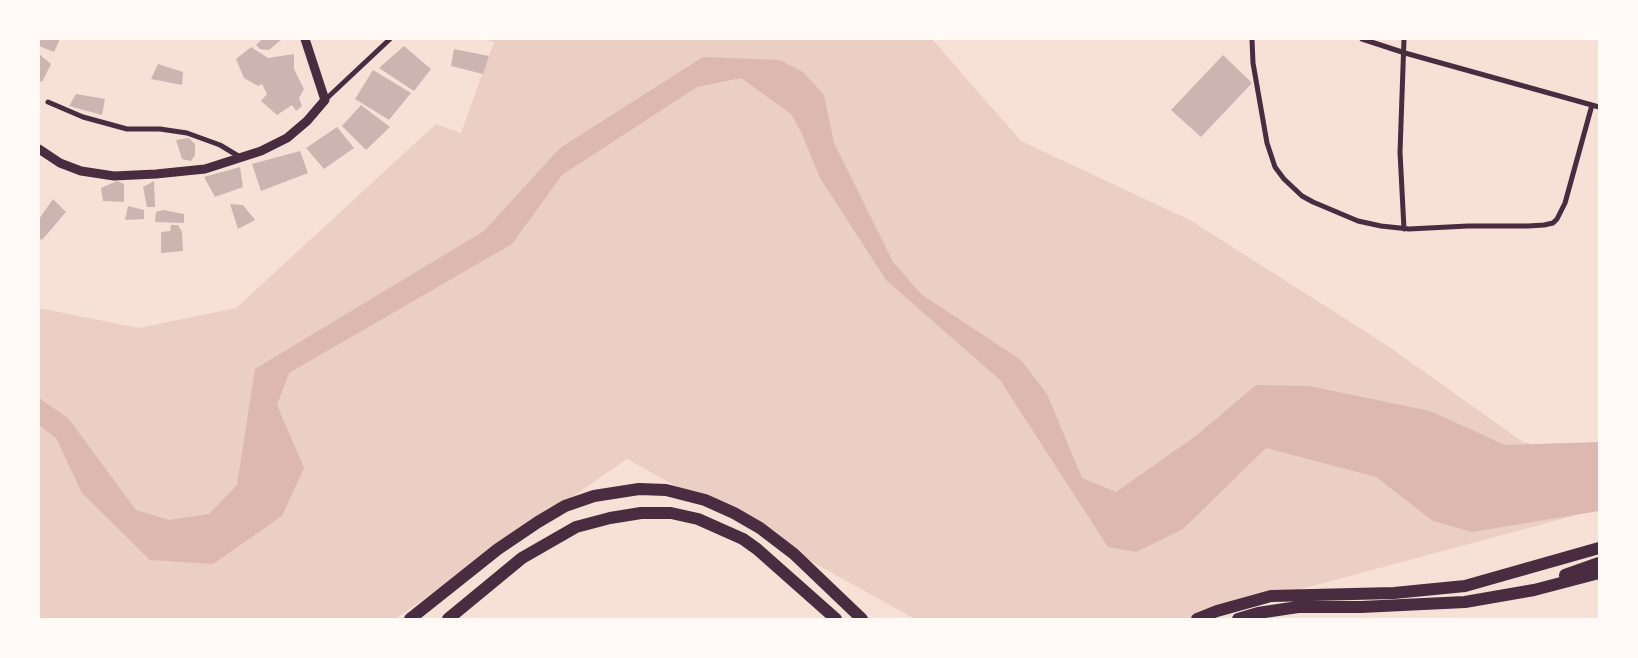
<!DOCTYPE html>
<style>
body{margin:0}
#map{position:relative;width:1638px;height:658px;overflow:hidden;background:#f7e1d7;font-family:Ubuntu,sans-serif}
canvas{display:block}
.frame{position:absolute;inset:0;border:40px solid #fffaf5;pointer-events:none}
</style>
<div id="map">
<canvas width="1638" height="658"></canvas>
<div class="frame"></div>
</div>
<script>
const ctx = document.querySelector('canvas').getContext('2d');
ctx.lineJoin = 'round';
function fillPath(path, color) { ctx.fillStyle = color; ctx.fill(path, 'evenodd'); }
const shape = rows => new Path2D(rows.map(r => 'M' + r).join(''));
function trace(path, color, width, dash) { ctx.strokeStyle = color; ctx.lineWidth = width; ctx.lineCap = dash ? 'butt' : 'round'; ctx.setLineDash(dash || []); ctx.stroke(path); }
fillPath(shape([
 [480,39,932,39,1021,141,1190,220,1385,344,1523,442,1599,458,1599,509,1190,619,915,619,627,459,395,619,39,619,39,308,139,328,236,308,436,124,461,133,494,42]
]), '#ebcfc5');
fillPath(shape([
 [703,57,780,60,803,72,824,95,834,143,893,262,921,294,1021,360,1047,394,1082,478,1116,492,1197,435,1256,385,1309,386,1430,411,1505,445,1599,442,1599,511,1472,532,1433,521,1376,477,1266,448,1183,529,1136,552,1108,547,1000,380,886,280,820,178,802,134,791,114,741,78,697,87,562,175,512,244,289,373,277,405,304,468,282,516,213,564,150,560,82,493,56,438,39,425,39,398,68,418,136,510,169,520,209,514,237,485,255,369,484,231,560,148]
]), '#dcb8b0');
fillPath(shape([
 [39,39,60,39,54,52,39,46],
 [262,39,282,39,269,50,260,49,256,45],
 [404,46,431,69,414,91,379,68],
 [251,47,268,58,294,54,294,69,304,89,299,98,302,106,296,111,292,105,277,115,261,101,267,94,262,84,258,86,244,78,236,59],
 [454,49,489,56,483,74,451,66],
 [39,54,51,64,42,82,39,80],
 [1223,55,1252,83,1201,137,1171,110],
 [158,64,183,72,182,85,151,79],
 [373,70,411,93,389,120,355,99],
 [76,94,105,99,102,115,69,106],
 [361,105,390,127,366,150,342,126],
 [337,127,354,148,324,169,306,148],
 [189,138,195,144,195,155,191,161,182,159,176,140],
 [300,151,308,173,261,191,252,164],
 [240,167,243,187,215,197,204,177],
 [117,181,124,184,124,202,103,201,101,188],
 [154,181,155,207,147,207,143,187],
 [53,199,66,212,42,240,39,238,39,219],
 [230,204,243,205,255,220,238,229],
 [128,206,144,210,144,219,125,220],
 [163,210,184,214,184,223,155,222,156,212],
 [171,225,178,225,182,232,183,251,161,253,161,232,170,231]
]), '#ccb4b1');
trace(shape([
 [1252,39,1253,63,1267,143,1275,167,1284,179,1302,196,1313,202,1358,221,1381,226,1409,229,1468,226,1528,226,1544,225,1553,223,1557,219,1565,203,1592,105],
 [1362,39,1405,53,1599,107],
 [1404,39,1400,152,1404,229],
 [325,100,390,39],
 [48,102,83,117,127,129,160,129,187,133,220,145,240,157]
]), '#4a2c40', 5);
trace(shape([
 [39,149,60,163,81,171,114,176,156,174,205,169,261,151,287,138,307,121,325,100,305,39]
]), '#4a2c40', 9);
trace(shape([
 [1565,575,1599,563],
 [410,619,498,549,538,522,565,506,594,496,639,489,666,490,705,500,734,513,760,528,794,554,862,619],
 [448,619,522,558,576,527,610,518,641,513,671,513,698,519,743,539,757,549,836,619],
 [1197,619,1217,611,1271,596,1394,593,1465,586,1599,548],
 [1238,619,1258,613,1298,607,1361,607,1465,602,1534,590,1599,573]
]), '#4a2c40', 12);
</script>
